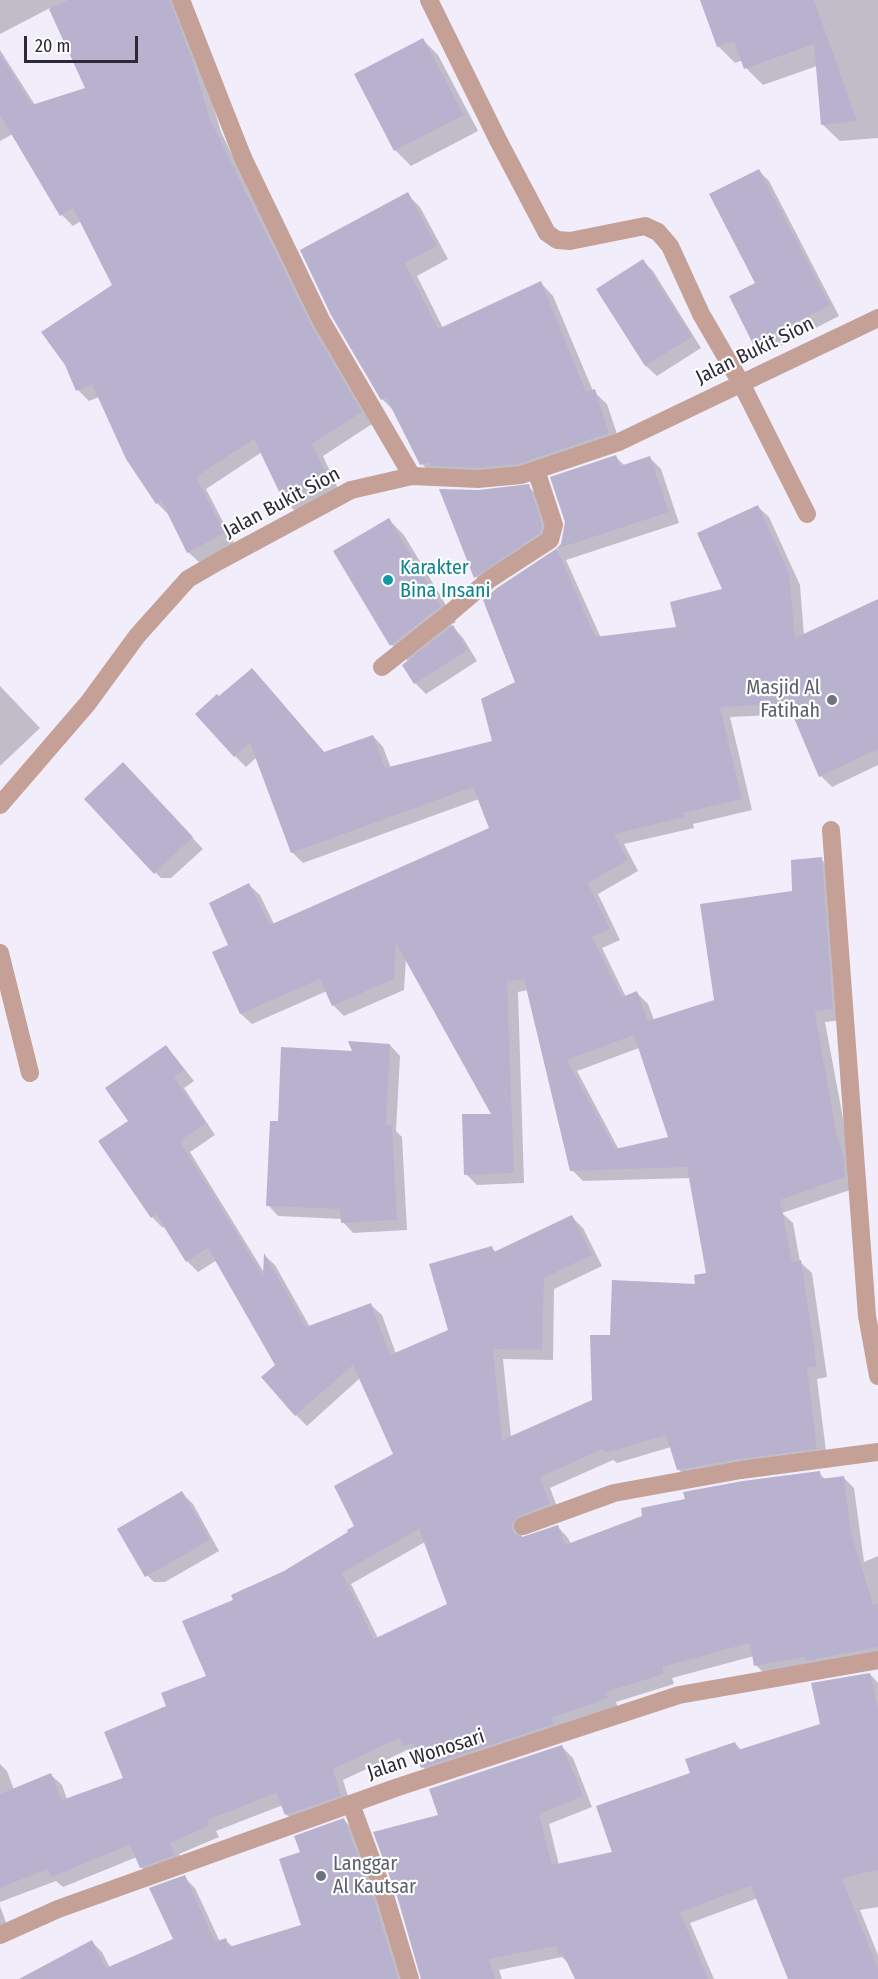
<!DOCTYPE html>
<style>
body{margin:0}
#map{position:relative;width:878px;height:1979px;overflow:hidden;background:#f1edfb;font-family:"Fira Sans Condensed",sans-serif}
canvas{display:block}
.scale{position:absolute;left:24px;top:36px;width:114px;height:27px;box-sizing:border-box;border:3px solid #2e2937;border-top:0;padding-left:8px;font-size:18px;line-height:21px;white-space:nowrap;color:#2e2937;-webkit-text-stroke:4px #fdfdfd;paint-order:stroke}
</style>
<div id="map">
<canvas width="878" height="1979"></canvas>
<div class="scale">20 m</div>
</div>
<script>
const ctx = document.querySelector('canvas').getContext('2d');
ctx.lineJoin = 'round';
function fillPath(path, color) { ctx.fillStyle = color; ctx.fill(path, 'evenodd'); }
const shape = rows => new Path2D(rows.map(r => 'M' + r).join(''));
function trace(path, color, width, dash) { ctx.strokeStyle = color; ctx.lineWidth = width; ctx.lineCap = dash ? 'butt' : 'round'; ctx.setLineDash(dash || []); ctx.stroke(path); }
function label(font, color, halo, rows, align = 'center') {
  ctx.font = font + ' "Fira Sans Condensed",sans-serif'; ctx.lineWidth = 4.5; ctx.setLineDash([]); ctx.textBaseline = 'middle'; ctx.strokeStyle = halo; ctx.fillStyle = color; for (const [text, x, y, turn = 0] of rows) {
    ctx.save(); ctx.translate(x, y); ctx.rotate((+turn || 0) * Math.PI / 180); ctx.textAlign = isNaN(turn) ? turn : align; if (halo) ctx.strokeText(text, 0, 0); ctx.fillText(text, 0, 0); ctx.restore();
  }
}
fillPath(shape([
 [0,0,174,0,203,72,221,132,322,339,372,424,323,456,339,491,295,511,284,500,262,452,206,489,235,545,200,563,188,552,168,514,157,503,99,397,89,401,78,390,114,285,81,221,73,226,62,215,13,134,0,141,0,50,35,105,87,89,50,8,0,34],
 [702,0,878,0,878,138,840,141,822,124,817,66,763,85,746,68,743,60,735,63,718,46],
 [423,40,438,55,478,131,411,166,395,150],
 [759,171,769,181,839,316,765,354,754,343],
 [407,194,420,207,448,259,417,276,443,328,541,283,553,296,593,391,607,404,621,446,532,476,435,477,422,464,395,412,382,399],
 [643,261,653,271,701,348,657,376,646,366,598,289],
 [616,457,625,466,650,458,661,469,679,523,566,560,601,638,678,628,724,590,758,507,769,517,800,585,804,636,878,604,878,765,832,787,821,776,794,714,730,717,752,810,693,824,694,828,624,844,638,871,598,894,620,940,602,948,626,997,637,993,648,1004,654,1020,715,1001,794,893,821,859,832,870,843,1020,825,1022,856,1188,782,1213,793,1223,800,1262,812,1273,827,1377,817,1379,827,1459,689,1480,678,1469,671,1447,617,1463,613,1460,550,1488,560,1515,522,1535,522,1538,558,1527,568,1538,571,1544,819,1473,826,1480,843,1477,854,1488,864,1562,878,1556,878,1661,767,1676,756,1665,754,1656,672,1678,674,1684,616,1702,618,1709,433,1778,423,1767,419,1755,415,1757,407,1750,343,1780,351,1806,298,1825,287,1815,283,1805,216,1831,219,1837,179,1854,185,1866,152,1878,141,1867,137,1857,63,1887,56,1881,0,1902,0,1764,7,1771,14,1790,51,1775,62,1785,67,1799,125,1778,168,1707,208,1676,235,1601,285,1572,356,1527,395,1455,360,1378,307,1426,296,1415,263,1378,277,1366,217,1260,198,1272,187,1261,165,1226,163,1228,152,1217,100,1141,131,1121,166,1047,176,1058,194,1081,184,1088,215,1135,190,1152,265,1274,265,1256,275,1265,310,1327,371,1305,382,1315,396,1354,450,1331,492,1248,497,1253,572,1217,583,1228,602,1266,554,1289,553,1360,503,1359,511,1437,593,1401,611,1337,697,1285,708,1274,690,1178,583,1181,572,1170,528,990,518,992,524,1183,477,1185,466,1174,494,1115,406,958,404,990,344,1016,334,1006,327,991,252,1024,241,1014,230,946,249,885,260,895,274,924,491,828,479,799,303,863,292,852,257,757,246,767,235,756,219,698,263,681,325,753,373,736,383,747,391,768,494,742,517,683,557,551],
 [639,1048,670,1138,619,1150,577,1071],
 [425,1542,449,1605,378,1638,351,1584],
 [528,486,539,497,552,537,486,587,476,577],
 [389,520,404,535,456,622,451,625,463,638,477,661,426,694,415,683,409,662,392,645,335,551],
 [0,686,40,728,0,766],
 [134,775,203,849,171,878,161,878,150,867],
 [390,1045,400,1056,396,1131,402,1137,407,1230,353,1233,343,1222,342,1219,278,1216,268,1205,279,1123,354,1053],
 [182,1493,193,1504,219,1551,165,1582,154,1582,143,1571],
 [870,1674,878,1683,878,1907,860,1910,878,1955,878,1979,789,1979,758,1898,690,1923,714,1979,577,1979,571,1966,562,1957,499,1970,502,1979,422,1979,439,1816,562,1747,573,1758,592,1807,549,1824,559,1865,614,1853,692,1774,735,1743,742,1751,822,1725],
 [344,1820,355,1831,405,1979,59,1979,91,1941,102,1952,110,1968,175,1940,184,1877,195,1888,220,1942,225,1940,233,1947,303,1926,302,1853],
 [0,1906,8,1928,0,1931]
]), '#0003');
fillPath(shape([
 [68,0,170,0,192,59,210,119,311,325,362,412,312,444,329,479,283,500,254,439,196,477,225,533,187,553,161,500,156,504,126,459,92,384,76,391,65,365,41,332,112,285,73,208,60,216,0,115,0,54,32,105,85,88,49,9],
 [700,0,814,0,857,121,821,125,814,44,744,69,734,41,717,47],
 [423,38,464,115,394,151,354,74],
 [759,169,830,305,753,344,729,296,755,283,709,194],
 [408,192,437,246,405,263,438,329,541,281,586,392,595,389,609,433,519,464,478,468,430,466,429,462,420,465,386,397,381,400,331,315,300,250],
 [643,259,692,337,645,366,596,289],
 [616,455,620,466,650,456,669,512,557,549,595,637,676,627,670,602,722,589,697,533,758,505,789,573,795,638,878,599,878,749,819,777,788,704,720,707,742,799,683,813,684,817,614,834,628,860,588,883,610,929,592,937,622,997,637,991,648,1021,714,1000,700,904,792,891,791,860,822,857,833,1009,815,1012,837,1137,844,1156,845,1177,780,1200,792,1262,801,1260,817,1367,807,1368,817,1449,740,1459,677,1470,666,1435,605,1453,603,1449,540,1477,550,1504,519,1516,512,1523,512,1529,515,1534,522,1537,558,1525,565,1545,642,1516,641,1508,685,1499,683,1492,743,1481,820,1471,821,1479,844,1476,851,1532,873,1605,878,1603,878,1647,806,1661,805,1657,754,1666,750,1643,662,1667,664,1674,606,1692,608,1698,551,1718,554,1724,421,1768,413,1743,403,1747,399,1738,333,1769,341,1796,285,1815,276,1793,207,1820,209,1826,170,1843,175,1855,140,1868,130,1845,51,1877,47,1869,0,1888,0,1794,51,1773,62,1800,123,1778,104,1732,166,1706,161,1693,206,1676,182,1621,233,1600,231,1595,284,1571,348,1532,347,1530,354,1526,334,1486,393,1454,353,1365,295,1416,261,1377,275,1365,208,1248,186,1262,156,1214,151,1218,98,1141,128,1121,105,1088,166,1045,184,1070,174,1077,206,1123,180,1141,263,1276,264,1253,306,1327,371,1303,390,1355,448,1330,429,1264,492,1246,494,1252,572,1215,592,1255,544,1278,542,1350,493,1349,502,1440,592,1400,590,1335,610,1335,612,1280,695,1284,694,1275,706,1273,687,1167,570,1171,524,979,507,981,514,1173,464,1175,462,1114,491,1114,396,943,394,979,332,1006,320,979,240,1014,212,952,228,945,209,903,249,883,270,925,489,828,473,787,291,853,250,743,234,757,195,714,217,694,219,696,252,668,324,752,373,735,385,768,492,741,481,699,515,682,483,600,497,588,556,549,561,544,565,522,550,477],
 [634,1035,668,1137,615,1149,567,1060],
 [419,1529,447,1604,374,1639,342,1573],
 [529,484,542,525,540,533,474,578,439,489,479,490],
 [389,518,441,606,390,646,333,551],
 [453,625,468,650,414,684,402,665],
 [123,762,193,837,154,874,84,799],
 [348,1041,390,1044,386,1125,392,1125,397,1220,341,1223,340,1209,266,1206,270,1121,278,1121,281,1047,352,1051],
 [182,1491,210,1540,145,1577,117,1529],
 [870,1673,878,1710,878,1870,842,1878,878,1969,878,1979,788,1979,751,1886,680,1912,708,1979,575,1979,563,1954,558,1955,556,1946,489,1959,495,1979,421,1979,397,1896,373,1832,438,1815,429,1789,562,1745,583,1796,539,1814,552,1865,612,1852,596,1806,690,1773,685,1759,735,1742,738,1750,820,1724,811,1683],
 [344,1818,375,1903,398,1979,19,1979,92,1940,106,1968,173,1939,149,1888,185,1875,215,1942,226,1938,229,1947,301,1925,279,1859,300,1852,294,1836]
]), '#b8b2ce');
trace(shape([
 [181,0,243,158,321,320,412,476],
 [429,0,498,140,547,233,557,240,570,241,645,226,658,232,670,246,701,314,741,383,807,514],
 [382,667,450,613,490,579,550,540,554,525,536,470],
 [0,805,88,703,137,636,188,579,219,561,351,490,412,476,478,479,521,475,619,442,878,318],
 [831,830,867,1316,878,1376],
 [0,953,30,1073],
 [523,1526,614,1493,741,1470,878,1452],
 [351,1804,386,1899,410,1979],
 [0,1935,58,1909,398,1787,679,1695,878,1660]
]), '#c4a097', 18);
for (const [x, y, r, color] of [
 [388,580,6,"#0f9aa8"],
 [832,700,6,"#6b7280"],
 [321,1876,6,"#6b7280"]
]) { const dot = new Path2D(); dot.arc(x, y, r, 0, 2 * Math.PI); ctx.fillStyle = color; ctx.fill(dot); trace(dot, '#fdfdfd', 2); }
label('20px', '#2e2937', '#fdfdfd', [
 ["Jalan Bukit Sion",755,351,-26],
 ["Jalan Bukit Sion",282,503,-28],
 ["Jalan Wonosari",426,1755,-18]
]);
label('20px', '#0d838f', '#fdfdfd', [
 ["Karakter",400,568],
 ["Bina Insani",400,591]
], 'left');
label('20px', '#5b616d', '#fdfdfd', [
 ["Masjid Al",820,688],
 ["Fatihah",820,711],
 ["Langgar",333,1864,"left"],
 ["Al Kautsar",333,1887,"left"]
], 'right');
</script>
